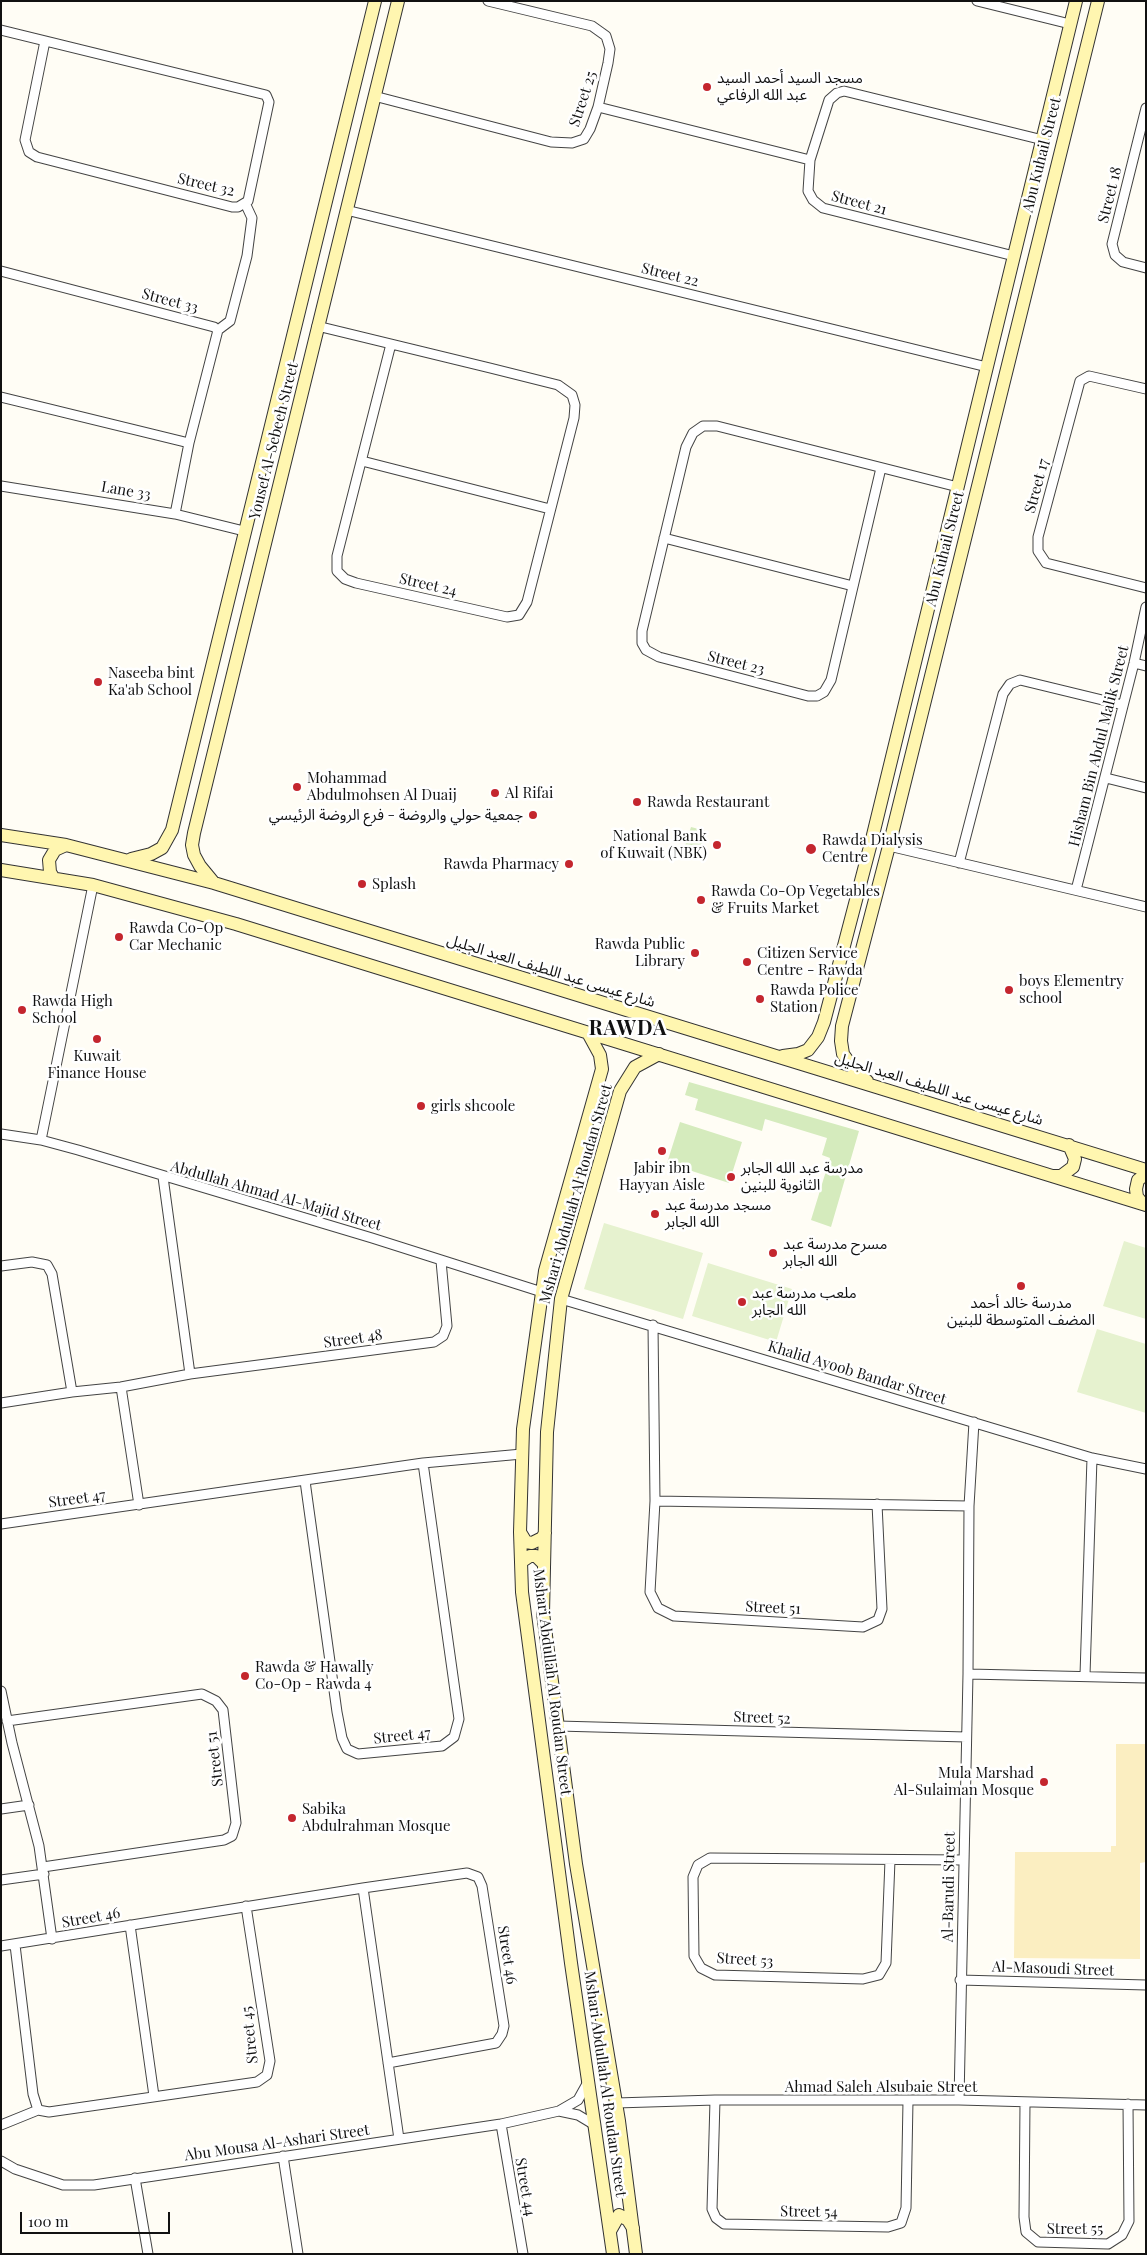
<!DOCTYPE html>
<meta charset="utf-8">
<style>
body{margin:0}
#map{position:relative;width:1147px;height:2255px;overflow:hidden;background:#fffdf5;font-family:"Playfair Display",serif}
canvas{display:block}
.frame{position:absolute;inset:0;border:2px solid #111;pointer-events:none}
.scale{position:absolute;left:20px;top:2212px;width:150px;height:22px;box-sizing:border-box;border:2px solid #111;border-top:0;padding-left:6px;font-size:15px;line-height:18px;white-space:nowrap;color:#111;-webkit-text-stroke:4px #fff;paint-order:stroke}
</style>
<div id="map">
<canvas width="1147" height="2255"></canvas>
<div class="frame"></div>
<div class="scale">100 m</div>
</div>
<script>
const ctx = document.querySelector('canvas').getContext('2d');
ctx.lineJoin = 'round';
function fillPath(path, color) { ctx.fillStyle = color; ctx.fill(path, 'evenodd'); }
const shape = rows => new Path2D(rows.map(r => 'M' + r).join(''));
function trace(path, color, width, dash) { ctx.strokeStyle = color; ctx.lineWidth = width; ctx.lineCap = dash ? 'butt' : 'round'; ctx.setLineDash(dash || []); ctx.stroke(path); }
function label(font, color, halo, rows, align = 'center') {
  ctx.font = font + ' "Playfair Display","Noto Sans Arabic",serif'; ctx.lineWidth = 5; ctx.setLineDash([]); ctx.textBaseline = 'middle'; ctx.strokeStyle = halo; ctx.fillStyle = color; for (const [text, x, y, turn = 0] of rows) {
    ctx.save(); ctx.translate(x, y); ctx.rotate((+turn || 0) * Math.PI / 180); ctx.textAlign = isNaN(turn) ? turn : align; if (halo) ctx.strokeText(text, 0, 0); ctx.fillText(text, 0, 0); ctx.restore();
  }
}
fillPath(shape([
 [691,827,706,831,701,850,685,846],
 [689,1082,859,1131,831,1227,811,1220,830,1158,822,1155,827,1138,765,1119,762,1131,695,1110,698,1099,685,1095],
 [680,1122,742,1142,729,1183,667,1163]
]), '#d5ebbd');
fillPath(shape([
 [1116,1744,1146,1744,1146,1862,1140,1863,1140,1959,1014,1958,1015,1852,1111,1852,1111,1846,1116,1846]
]), '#fbeec1');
fillPath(shape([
 [604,1223,703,1253,683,1319,584,1289],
 [1124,1241,1146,1248,1146,1319,1103,1306],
 [708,1263,792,1289,776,1342,692,1316],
 [1097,1329,1146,1344,1146,1413,1077,1392]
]), '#e6f2cf');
const street = shape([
 [977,1,1070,24],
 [1,30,266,95,269,102,248,201,238,207,232,207,37,157,29,152,25,140,45,41],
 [374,96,551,142,572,143,584,139,590,129,598,107,608,63,610,49,606,36,592,26,488,1],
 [598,107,810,160],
 [1146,108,1112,244,1115,255,1123,262,1146,268],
 [346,210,987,367],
 [1014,256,823,208,813,200,808,191,810,160,829,100,837,93,844,91,1043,140],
 [1,271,214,327,218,330],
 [317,326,490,368,558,385,572,395,575,405,574,418,527,602,519,615,507,617,356,583,345,579,337,571,337,556,391,344],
 [218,330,230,321,247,256,252,218,245,203],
 [1146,389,1089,376,1080,381,1038,537,1038,551,1046,563,1146,588],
 [1,397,189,443],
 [362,461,550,509],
 [881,468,831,680,824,692,817,696,808,696,659,657,646,650,642,643,642,631,686,447,693,433,703,426,717,426,958,487],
 [1,486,175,514,244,531],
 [175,514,189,443,218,330],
 [664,538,853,586],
 [1134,663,1146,666],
 [1106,778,1146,788],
 [889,846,1146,907],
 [959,863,1003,694,1010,684,1020,680,1123,705],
 [1076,890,1134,663,1146,607],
 [1,1134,41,1140,78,1150,372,1238,542,1292],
 [41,1140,93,885],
 [163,1177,190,1374],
 [1,1266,32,1262,47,1265,52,1274,72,1392],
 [561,1299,1092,1458,1146,1469],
 [653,1325,655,1501,650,1592,658,1608,674,1616,863,1627,878,1620,882,1609,877,1504],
 [121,1387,139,1505],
 [1,1403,72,1392,121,1387,190,1374,434,1342,443,1336,447,1326,441,1261],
 [305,1481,337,1712,342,1738,347,1749,358,1754,442,1746,454,1737,459,1719,423,1463],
 [655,1501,969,1506],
 [1,1524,423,1463,522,1454],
 [968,1674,1146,1678],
 [1085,1675,1092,1458],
 [1,1691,12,1743,39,1846,52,1939],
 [7,1721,202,1694,216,1701,223,1710,236,1823,232,1836,224,1840,43,1867],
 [558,1726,966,1737],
 [1,1809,29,1805],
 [890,1860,886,1963,879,1975,863,1979,715,1975,701,1968,694,1956,693,1877,698,1865,710,1858,964,1860],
 [1,1880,44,1874],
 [363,1888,399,2139],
 [130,1925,154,2096],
 [15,1945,33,2094,38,2110],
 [1,1946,363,1888,467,1873,478,1877,482,1886,504,2026,502,2034,496,2043,388,2063],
 [960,1980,1146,1985],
 [715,2100,712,2209,716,2218,724,2224,888,2227,901,2223,906,2208,908,2101],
 [959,2100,968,1674,969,1506,974,1422],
 [616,2103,715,2100,959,2100,1146,2105],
 [1025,2103,1024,2217,1026,2232,1038,2242,1108,2244,1122,2235,1129,2221,1128,2104],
 [559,2111,578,2115,593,2124],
 [501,2124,523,2254],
 [1,2125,38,2110,49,2112,257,2082,267,2075,270,2061,246,1906],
 [283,2156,298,2254],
 [1,2161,15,2169,63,2185,94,2185,501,2124,559,2111,578,2100,588,2082],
 [135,2178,148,2254]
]);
const secondary = shape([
 [1,835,66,845,214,883,1146,1170],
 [131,859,151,854,162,848,172,830,375,1],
 [1,870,93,885,236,924,1146,1205],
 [53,877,50,872,49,860,55,850,66,845],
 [214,883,200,866,194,855,192,845,194,833,398,1],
 [588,1033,600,1055,602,1069,545,1271,523,1429,520,1532,522,1592,571,1963,613,2254],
 [783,1056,798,1054,808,1050,818,1037,824,1022,872,839,1076,1],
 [867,1081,855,1071,843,1054,841,1041,842,1026,889,846,1098,1],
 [1053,1176,1061,1176,1073,1167,1075,1159,1069,1145],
 [1143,1204,1137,1197,1136,1189,1138,1180,1146,1174],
 [520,1532,526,1542,532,1543,542,1538,545,1533],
 [521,1562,530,1556,536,1556,544,1564],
 [610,2231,619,2215,628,2220,633,2228],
 [636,2254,619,2121,576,1864,543,1613,547,1432,561,1299,620,1091,635,1067,659,1054]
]);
trace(street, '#444', 11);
trace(secondary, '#333', 14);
trace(street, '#fff', 9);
trace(secondary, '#fff6b0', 12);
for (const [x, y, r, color] of [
 [707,87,5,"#c4262e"],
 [98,682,5,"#c4262e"],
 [297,787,5,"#c4262e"],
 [495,793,5,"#c4262e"],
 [637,802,5,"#c4262e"],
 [533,815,5,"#c4262e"],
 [717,845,5,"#c4262e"],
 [811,849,6,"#c4262e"],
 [569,864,5,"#c4262e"],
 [362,884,5,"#c4262e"],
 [701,900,5,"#c4262e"],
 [119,937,5,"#c4262e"],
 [695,953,5,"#c4262e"],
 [747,962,5,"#c4262e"],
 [1009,990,5,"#c4262e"],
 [760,999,5,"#c4262e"],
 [22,1010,5,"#c4262e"],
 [97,1039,5,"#c4262e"],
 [421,1106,5,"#c4262e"],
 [662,1151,5,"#c4262e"],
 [731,1177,5,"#c4262e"],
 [655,1214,5,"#c4262e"],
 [773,1253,5,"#c4262e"],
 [1021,1286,5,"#c4262e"],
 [742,1302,5,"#c4262e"],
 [245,1676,5,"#c4262e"],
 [1044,1782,5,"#c4262e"],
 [292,1818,5,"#c4262e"]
]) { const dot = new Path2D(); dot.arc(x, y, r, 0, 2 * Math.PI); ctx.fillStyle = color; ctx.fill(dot); trace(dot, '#fff', 2); }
label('15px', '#111', '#fff', [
 ["مسجد السيد أحمد السيد",717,78],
 ["عبد الله الرفاعي",717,95],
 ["Naseeba bint",108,673],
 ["Ka'ab School",108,690],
 ["Mohammad",307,778],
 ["Abdulmohsen Al Duaij",307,795],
 ["Al Rifai",505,793],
 ["Rawda Restaurant",647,802],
 ["جمعية حولي والروضة - فرع الروضة الرئيسي",523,815,"right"],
 ["National Bank",707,836,"right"],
 ["of Kuwait (NBK)",707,853,"right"],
 ["Rawda Dialysis",822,840],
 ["Centre",822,857],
 ["Rawda Pharmacy",559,864,"right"],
 ["Splash",372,884],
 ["Rawda Co-Op Vegetables",711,891],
 ["& Fruits Market",711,908],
 ["Rawda Co-Op",129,928],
 ["Car Mechanic",129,945],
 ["Rawda Public",685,944,"right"],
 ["Library",685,961,"right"],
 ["Citizen Service",757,953],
 ["Centre - Rawda",757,970],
 ["boys Elementry",1019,981],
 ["school",1019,998],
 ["Rawda Police",770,990],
 ["Station",770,1007],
 ["Rawda High",32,1001],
 ["School",32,1018],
 ["Kuwait",97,1056,"center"],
 ["Finance House",97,1073,"center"],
 ["girls shcoole",431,1106],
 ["Jabir ibn",662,1168,"center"],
 ["Hayyan Aisle",662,1185,"center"],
 ["مدرسة عبد الله الجابر",741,1168],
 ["الثانوية للبنين",741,1185],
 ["مسجد مدرسة عبد",665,1205],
 ["الله الجابر",665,1222],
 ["مسرح مدرسة عبد",783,1244],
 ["الله الجابر",783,1261],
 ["ملعب مدرسة عبد",752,1293],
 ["الله الجابر",752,1310],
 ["مدرسة خالد أحمد",1021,1303,"center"],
 ["المضف المتوسطة للبنين",1021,1320,"center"],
 ["Rawda & Hawally",255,1667],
 ["Co-Op - Rawda 4",255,1684],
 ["Mula Marshad",1034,1773,"right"],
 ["Al-Sulaiman Mosque",1034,1790,"right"],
 ["Sabika",302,1809],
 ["Abdulrahman Mosque",302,1826]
], 'left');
label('15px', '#111', '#fff', [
 ["Street 25",583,99,-72],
 ["Abu Kuhail Street",1042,155,-76],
 ["Street 32",206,185,13],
 ["Street 18",1110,195,-76],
 ["Street 21",859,203,15],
 ["Street 22",670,275,14],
 ["Street 33",170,301,15],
 ["Yousef Al-Sebeeh Street",274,441,-76],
 ["Street 17",1037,486,-75],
 ["Lane 33",126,491,10],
 ["Abu Kuhail Street",945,549,-76],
 ["Street 24",428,585,13],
 ["Street 23",736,663,14],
 ["Hisham Bin Abdul Malik Street",1099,746,-76],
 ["شارع عيسى عبد اللطيف العبد الجليل",551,971,17],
 ["شارع عيسى عبد اللطيف العبد الجليل",939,1089,17],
 ["Mshari Abdullah Al Roudan Street",576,1194,-74],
 ["Abdullah Ahmad Al-Majid Street",276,1196,16],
 ["Street 48",353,1339,-8],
 ["Khalid Ayoob Bandar Street",857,1373,17],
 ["Street 47",77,1499,-8],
 ["Street 51",773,1608,3],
 ["Mshari Abdullah Al Roudan Street",552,1682,83],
 ["Street 52",762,1718,2],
 ["Street 47",402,1736,-6],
 ["Street 51",215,1759,-97],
 ["Al-Barudi Street",949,1887,-89],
 ["Street 46",91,1918,-10],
 ["Street 46",507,1955,81],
 ["Street 53",745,1960,4],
 ["Al-Masoudi Street",1053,1969,2],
 ["Street 45",250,2035,-96],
 ["Mshari Abdullah Al Roudan Street",605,2084,82],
 ["Ahmad Saleh Alsubaie Street",881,2087],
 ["Abu Mousa Al-Ashari Street",277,2143,-8],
 ["Street 44",525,2187,80],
 ["Street 54",809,2212,1],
 ["Street 55",1075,2229]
]);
ctx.letterSpacing = '1px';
label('bold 20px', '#111', '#fff', [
 ["RAWDA",628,1029]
]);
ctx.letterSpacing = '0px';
</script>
